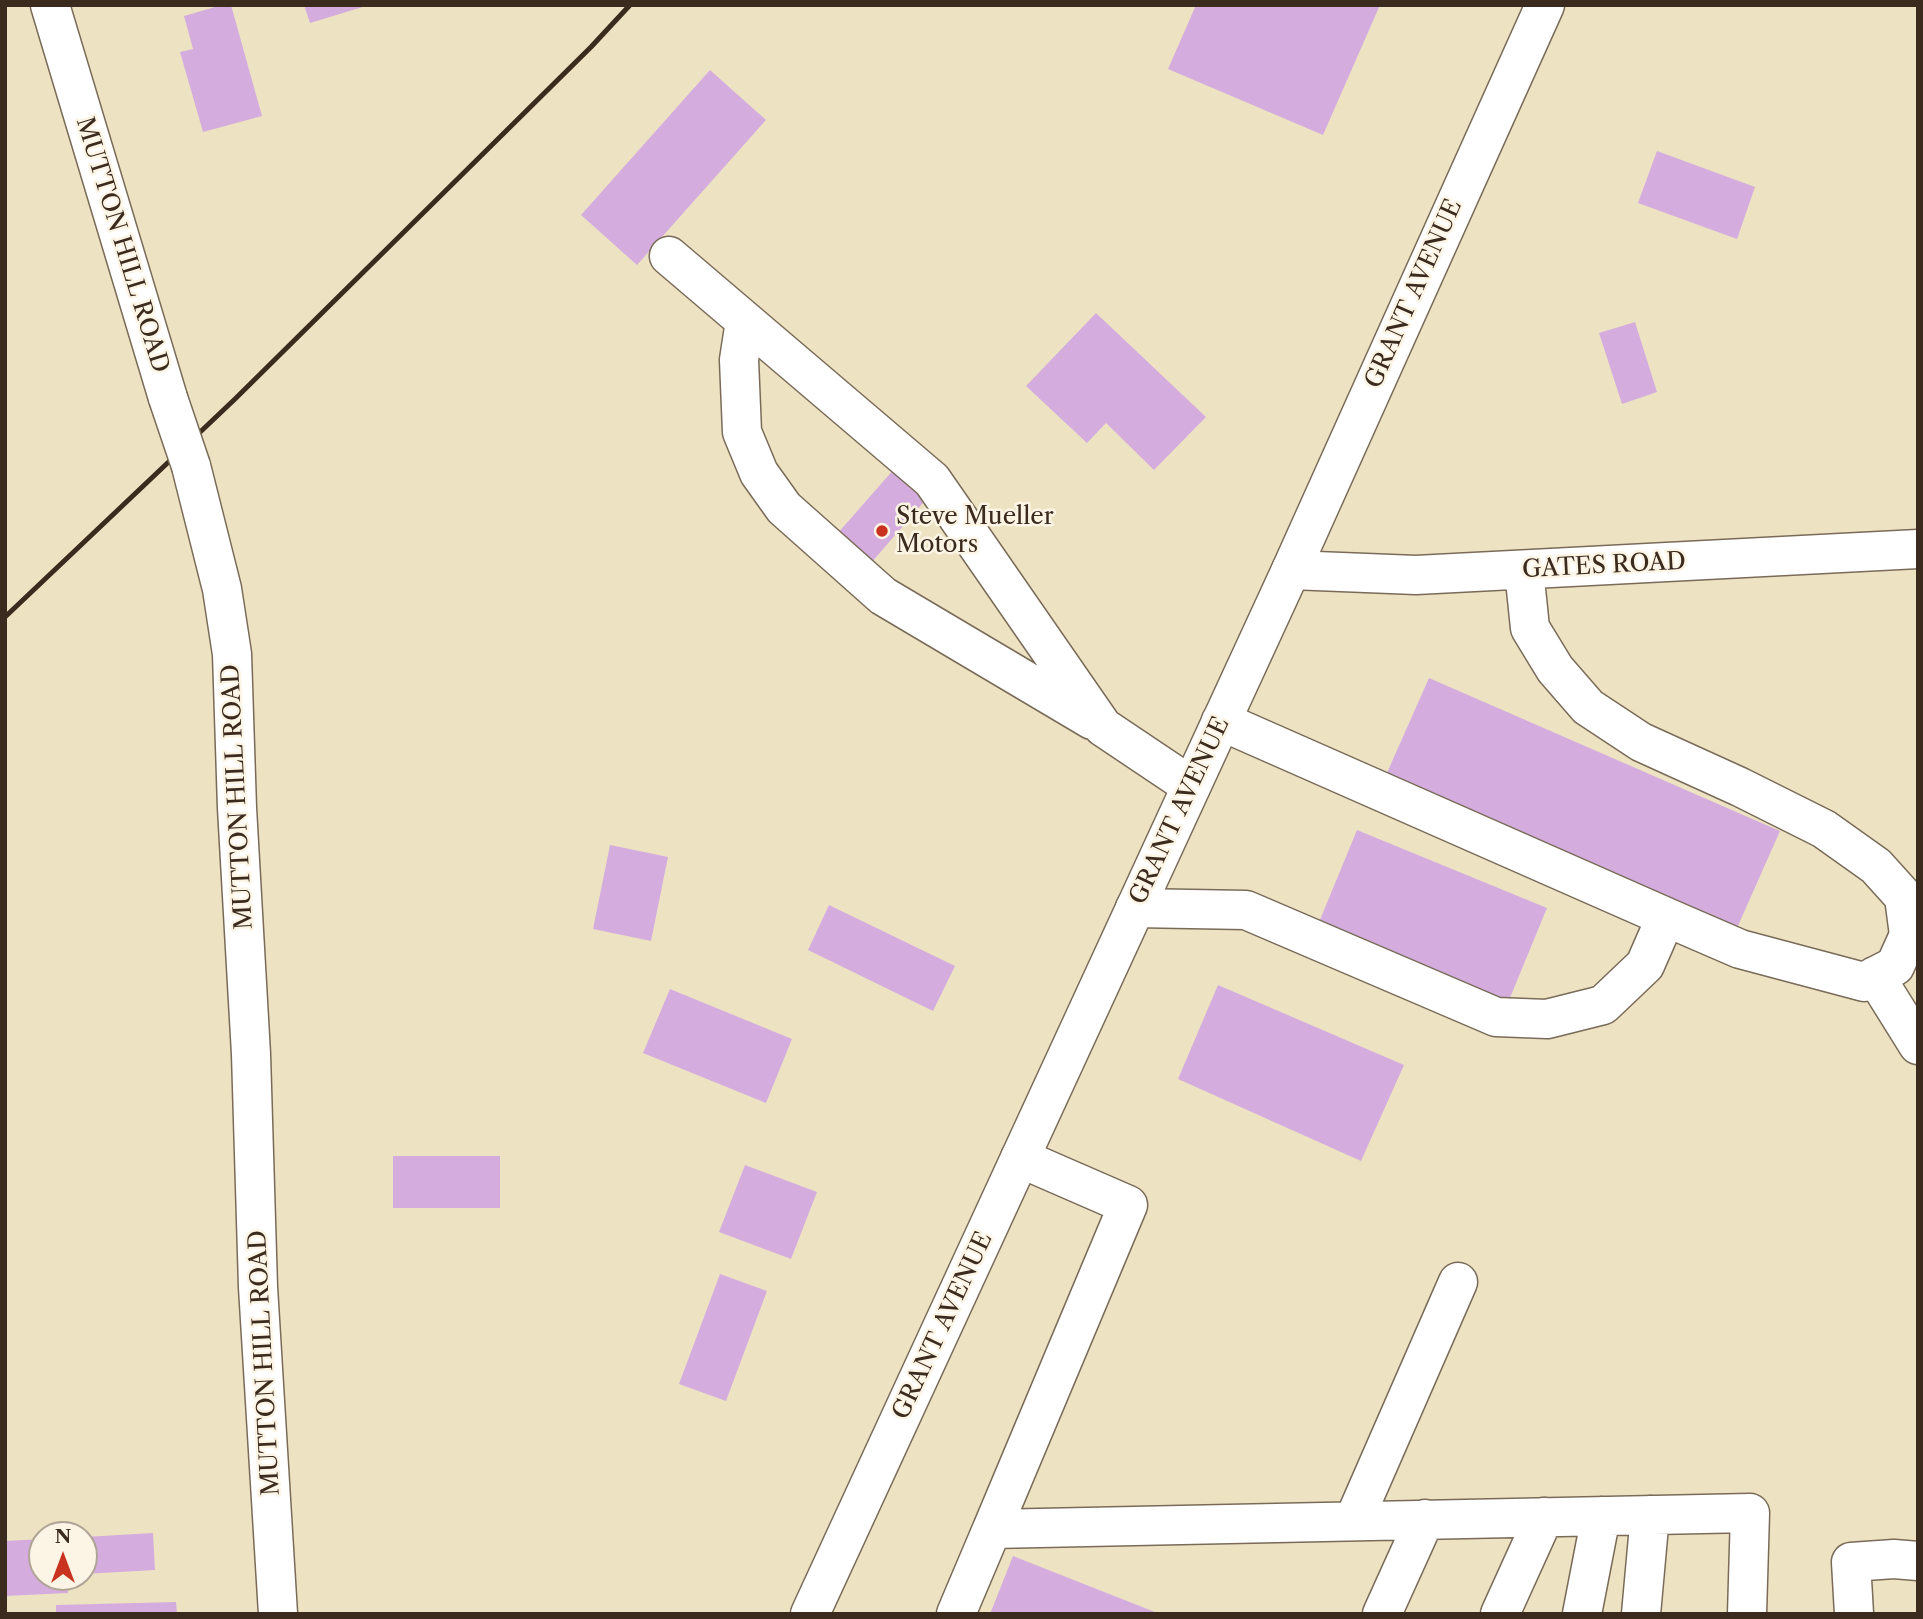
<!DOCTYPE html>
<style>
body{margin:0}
#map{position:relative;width:1923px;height:1619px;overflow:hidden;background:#ede3c3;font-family:"Libre Caslon Text",serif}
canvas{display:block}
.frame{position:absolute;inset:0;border:7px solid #3b2a1e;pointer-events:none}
.north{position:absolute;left:28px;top:1521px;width:70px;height:70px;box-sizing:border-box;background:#fcf5e5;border:2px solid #afa495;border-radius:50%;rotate:0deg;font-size:19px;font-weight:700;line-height:28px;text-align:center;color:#3b2a1e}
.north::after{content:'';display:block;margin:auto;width:24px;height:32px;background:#c8321e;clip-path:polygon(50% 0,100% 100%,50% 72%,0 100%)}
</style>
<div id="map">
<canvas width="1923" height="1619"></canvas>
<div class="frame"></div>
<div class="north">N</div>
</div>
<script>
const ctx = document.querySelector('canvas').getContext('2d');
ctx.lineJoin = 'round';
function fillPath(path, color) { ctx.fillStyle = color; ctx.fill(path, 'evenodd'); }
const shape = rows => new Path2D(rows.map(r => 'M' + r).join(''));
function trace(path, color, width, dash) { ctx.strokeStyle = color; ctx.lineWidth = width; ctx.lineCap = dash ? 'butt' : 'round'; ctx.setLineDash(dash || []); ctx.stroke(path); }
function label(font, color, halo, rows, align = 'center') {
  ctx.font = font + ' "Libre Caslon Text",serif'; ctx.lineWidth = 5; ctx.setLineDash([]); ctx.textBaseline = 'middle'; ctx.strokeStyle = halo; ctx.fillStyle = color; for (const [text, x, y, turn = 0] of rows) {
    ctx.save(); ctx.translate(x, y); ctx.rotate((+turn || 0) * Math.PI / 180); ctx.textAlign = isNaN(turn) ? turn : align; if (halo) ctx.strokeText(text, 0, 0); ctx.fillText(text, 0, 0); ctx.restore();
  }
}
fillPath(shape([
 [222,5,231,5,262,116,203,132,180,52,193,49,184,16],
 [304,5,366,5,366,6,310,23],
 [1196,5,1380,5,1323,135,1168,69],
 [710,70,766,120,637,265,581,215],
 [1657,151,1755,187,1737,239,1638,203],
 [1096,313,1206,417,1154,470,1106,423,1087,443,1026,386],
 [1635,322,1657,392,1622,404,1599,333],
 [895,468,929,496,871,563,837,534],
 [1429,678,1780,831,1737,928,1386,775],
 [1357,830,1547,908,1507,1005,1317,927],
 [610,845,668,857,651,941,593,929],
 [829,905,955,966,933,1011,808,950],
 [1218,985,1404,1065,1361,1161,1178,1079],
 [670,989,792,1039,766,1103,643,1053],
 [393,1156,500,1156,500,1208,393,1208],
 [745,1165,817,1192,791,1259,719,1232],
 [720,1274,767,1291,726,1401,679,1384],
 [153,1533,155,1570,84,1574,84,1537],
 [42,1539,42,1577,68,1577,68,1593,5,1596,5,1541],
 [1013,1556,1160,1614,990,1614],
 [176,1602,177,1614,56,1614,56,1605]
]), '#d4adde');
const minor = shape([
 [50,5,168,398],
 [669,256,932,480,1103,727,1191,786],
 [745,321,739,360,742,432,759,473,784,508,883,596,1092,720],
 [191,466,222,589,232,654,237,808,251,1054,258,1287,278,1614],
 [1291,570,1416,575,1918,549],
 [1524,570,1530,628,1555,669,1588,707,1641,742,1740,787,1824,829,1876,866,1904,897,1909,935,1895,966,1864,982,1740,949,1666,917],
 [1135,908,1246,910,1496,1017,1547,1019,1603,1005,1645,965,1666,917,1221,721],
 [1875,976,1918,1045],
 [1354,1520,1458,1282],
 [992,1529,1128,1205,1020,1158],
 [956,1614,992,1529,1750,1513,1747,1614],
 [1382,1614,1425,1519],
 [1500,1614,1544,1517],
 [1582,1614,1601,1516],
 [1641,1614,1650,1515],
 [1854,1614,1851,1562,1894,1559,1918,1561]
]);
const highway = shape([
 [810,1614,1291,570,1545,5]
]);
trace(minor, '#796b58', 41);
trace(highway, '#796b58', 41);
trace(minor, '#fff', 38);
trace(highway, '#fff', 38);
trace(shape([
 [5,617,235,399,591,47,630,5]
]), '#3b2a1e', 5);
const minorBridge = shape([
 [168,398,191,466]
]);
trace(minorBridge, '#796b58', 41, []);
trace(minorBridge, '#fff', 38);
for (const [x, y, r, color] of [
 [882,531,7,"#c8321e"]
]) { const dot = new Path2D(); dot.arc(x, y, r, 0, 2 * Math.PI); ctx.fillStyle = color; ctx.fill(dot); trace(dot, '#fcf5e5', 2.5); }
label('24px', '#3b2a1e', '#fcf5e5', [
 ["MUTTON HILL ROAD",122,245,73],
 ["GRANT AVENUE",1414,294,-66],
 ["GATES ROAD",1604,566,-3],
 ["MUTTON HILL ROAD",238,797,-93],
 ["GRANT AVENUE",1180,811,-65],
 ["GRANT AVENUE",943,1326,-65],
 ["MUTTON HILL ROAD",265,1363,-93]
]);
label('24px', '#3b2a1e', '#fcf5e5', [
 ["Steve Mueller",896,517],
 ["Motors",896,545]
], 'left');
</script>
